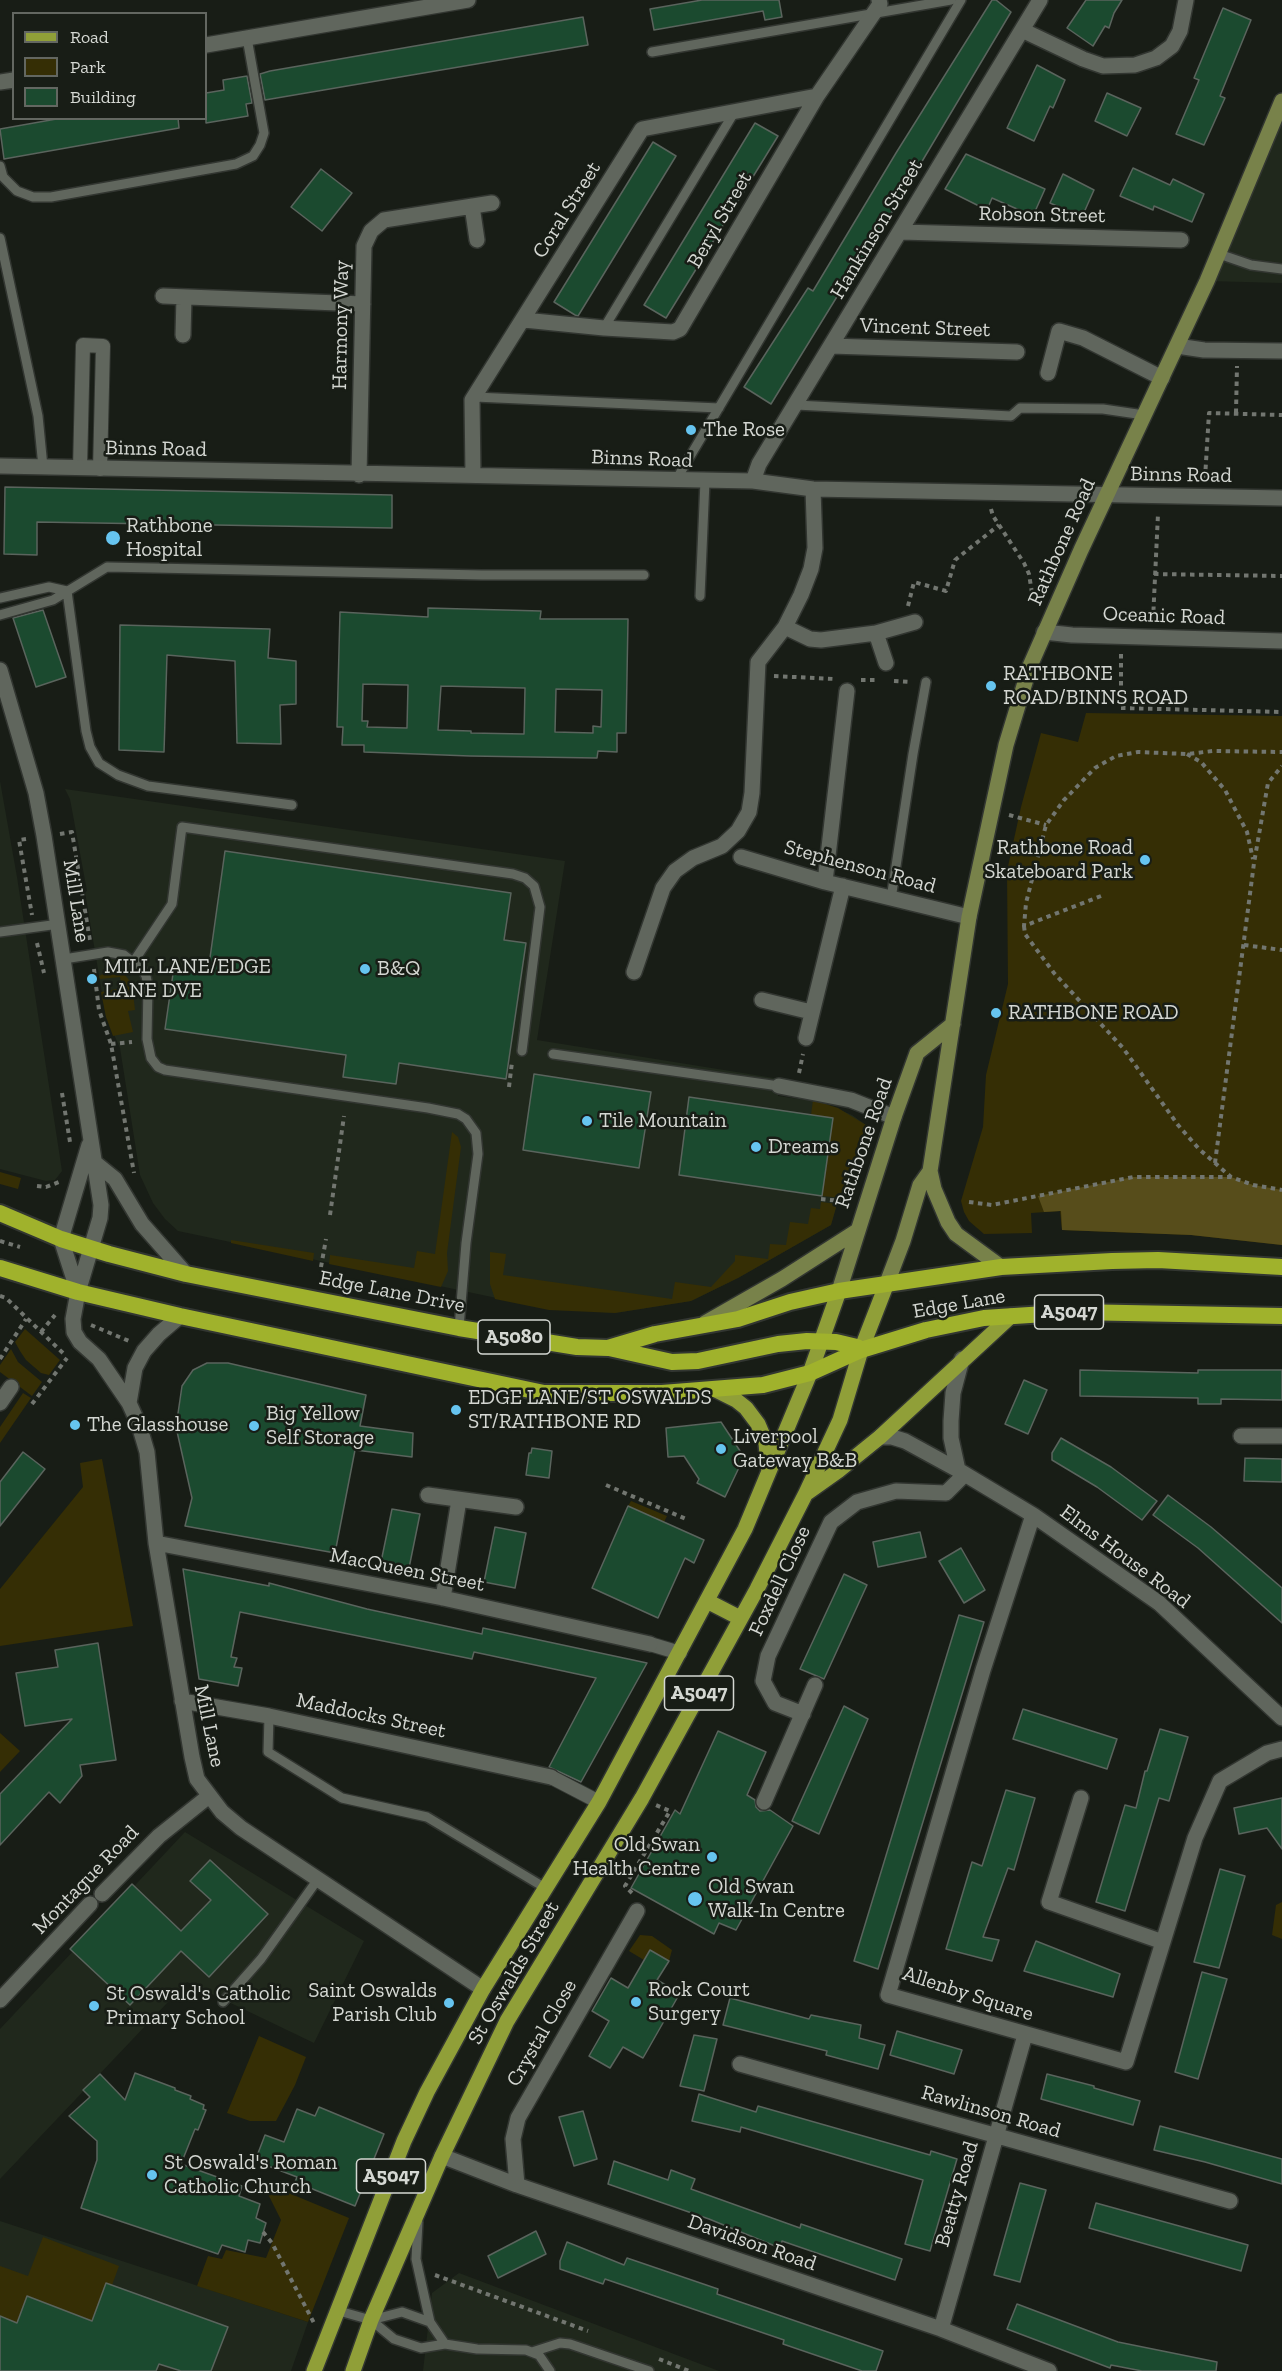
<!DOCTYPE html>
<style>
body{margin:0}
#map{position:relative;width:1282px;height:2371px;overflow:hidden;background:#181d16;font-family:"Zilla Slab",serif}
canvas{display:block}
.legend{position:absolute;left:12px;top:12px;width:195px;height:108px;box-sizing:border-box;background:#181d16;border:2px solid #636761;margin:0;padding:8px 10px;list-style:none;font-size:18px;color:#d4d7d2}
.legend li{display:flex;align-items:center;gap:12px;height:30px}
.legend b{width:30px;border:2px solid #636761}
</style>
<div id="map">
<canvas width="1282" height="2371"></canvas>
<ul class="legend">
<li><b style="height:8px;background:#909f38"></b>Road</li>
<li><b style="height:16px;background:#352e05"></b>Park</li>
<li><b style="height:16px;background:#1b4a2f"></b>Building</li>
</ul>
</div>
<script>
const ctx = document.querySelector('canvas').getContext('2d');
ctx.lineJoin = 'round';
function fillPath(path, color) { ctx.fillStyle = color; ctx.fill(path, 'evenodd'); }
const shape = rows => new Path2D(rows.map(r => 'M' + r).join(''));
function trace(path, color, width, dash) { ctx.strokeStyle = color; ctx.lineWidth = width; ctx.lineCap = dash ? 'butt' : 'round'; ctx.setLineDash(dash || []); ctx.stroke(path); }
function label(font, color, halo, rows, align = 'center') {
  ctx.font = font + ' "Zilla Slab",serif'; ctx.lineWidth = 5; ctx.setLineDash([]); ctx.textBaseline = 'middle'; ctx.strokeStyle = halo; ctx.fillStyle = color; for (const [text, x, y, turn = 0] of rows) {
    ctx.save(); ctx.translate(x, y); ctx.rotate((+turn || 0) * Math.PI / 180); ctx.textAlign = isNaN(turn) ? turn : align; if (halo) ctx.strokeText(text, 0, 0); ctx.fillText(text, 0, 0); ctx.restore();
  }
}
fillPath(shape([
 [1282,101,1282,283,1207,281],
 [0,781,17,877,62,1171,55,1180,46,1181,0,1169],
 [65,789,565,861,537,1040,780,1079,778,1096,821,1102,852,1115,866,1125,842,1198,837,1204,831,1225,738,1278,691,1301,615,1313,549,1309,178,1231,165,1219,153,1203,140,1175,120,1048,106,1017,85,892,87,891,70,799],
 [185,1832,364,1941,314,2043,187,1982,0,2179,0,2029],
 [0,2221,308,2322,291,2371,0,2371],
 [459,2273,719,2371,423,2371,432,2293]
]), '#20281c');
fillPath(shape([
 [1086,713,1282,716,1282,1245,1191,1235,1062,1230,1060,1211,1031,1213,1032,1233,984,1234,969,1221,964,1212,961,1201,983,1127,986,1075,1008,984,1007,871,1021,807,1041,733,1078,742],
 [118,971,125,975,132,984,135,1010,128,1011,133,1032,113,1036,106,1017,101,992,122,988,120,977,100,979,99,976,107,972],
 [813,1100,838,1108,866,1125,842,1198,822,1196,833,1119,811,1115],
 [452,1132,458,1137,461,1147,447,1253,448,1271,441,1287,329,1264,330,1255,414,1268,417,1251,435,1254],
 [0,1172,21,1178,18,1189,0,1184],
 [821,1202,837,1204,831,1225,738,1278,691,1301,615,1313,549,1310,495,1299,490,1284,490,1252,506,1254,503,1275,672,1299,675,1282,711,1287,735,1261,735,1255,768,1259,770,1244,786,1245,790,1222,808,1224,811,1208,820,1209],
 [231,1240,314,1253,313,1261,231,1243],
 [25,1329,60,1360,49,1375,41,1373,26,1360,20,1351,15,1342],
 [11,1349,18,1362,42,1382,32,1396,0,1372,0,1365],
 [23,1393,31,1398,0,1443,0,1427],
 [102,1459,133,1626,0,1646,0,1589,83,1487,80,1463],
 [631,1501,667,1516,664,1522,628,1506],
 [0,1733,20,1751,0,1772],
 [1282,1902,1282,1939,1272,1935,1276,1905],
 [640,1935,652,1936,672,1950,669,1961,650,1950,644,1960,629,1951],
 [259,2036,306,2057,295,2085,276,2121,250,2121,227,2113],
 [262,2182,349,2218,308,2322,197,2286,208,2256,222,2259,226,2250,266,2258,281,2220],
 [43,2237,119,2266,112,2285,106,2284,92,2321,27,2296,17,2323,0,2316,0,2266,28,2276]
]), '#352e05');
fillPath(shape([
 [1133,1177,1231,1177,1253,1185,1282,1190,1282,1245,1191,1235,1062,1230,1061,1211,1044,1212,1038,1196]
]), '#574d1b');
const building = shape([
 [702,0,779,0,782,17,765,20,763,11,654,30,650,9,702,0],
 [992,0,996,0,1011,12,849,284,846,282,771,404,744,387,808,288,813,291,896,153,992,0],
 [1086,0,1122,0,1114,13,1109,28,1105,26,1093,46,1067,28,1086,0],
 [1223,8,1251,20,1220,96,1225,98,1204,145,1176,134,1199,80,1194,78,1223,8],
 [583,17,588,45,265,100,260,74,270,71,583,17],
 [1037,65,1065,80,1053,108,1050,106,1034,141,1007,128,1037,65],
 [247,76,252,103,246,104,248,116,206,123,206,93,224,90,223,80,247,76],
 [1107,93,1141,108,1127,136,1095,121,1107,93],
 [62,118,178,118,179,128,4,159,0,129,62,118],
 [755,123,778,136,666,318,644,305,755,123],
 [653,142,676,156,578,316,575,315,554,302,653,142],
 [966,154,1045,189,1033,216,992,198,987,210,945,189,966,154],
 [1133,168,1170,185,1173,179,1204,194,1192,222,1154,206,1153,210,1120,196,1133,168],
 [321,169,352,193,322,231,291,207,321,169],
 [1063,174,1094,190,1082,217,1050,203,1063,174],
 [5,487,392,495,392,528,37,522,37,555,4,554,5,487],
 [428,608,541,611,540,619,628,619,626,733,617,733,617,752,598,751,597,758,470,756,364,752,364,745,342,745,343,727,337,727,340,612,428,617,428,608],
 [363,684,408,685,407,728,367,727,368,721,362,721,363,684],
 [441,686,525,688,524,734,471,733,471,731,438,730,441,686],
 [556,689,602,690,601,727,593,726,593,733,555,732,556,689],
 [43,610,66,677,36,687,13,618,43,610],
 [120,625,270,629,268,658,296,661,296,704,280,705,281,744,237,743,235,661,167,655,164,752,119,750,120,625],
 [225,851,511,893,504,940,526,943,506,1079,399,1063,396,1084,343,1077,346,1055,165,1029,174,967,208,972,225,851],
 [534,1074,651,1092,639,1168,523,1150,534,1074],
 [689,1097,833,1118,822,1196,679,1175,689,1097],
 [207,1363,228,1363,366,1395,360,1426,413,1433,412,1457,355,1450,335,1553,185,1526,192,1498,176,1427,182,1386,193,1370,207,1363],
 [1080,1370,1198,1373,1198,1370,1282,1370,1282,1400,1221,1399,1221,1404,1198,1404,1198,1398,1080,1396,1080,1370],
 [1024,1380,1047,1390,1028,1434,1005,1424,1024,1380],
 [721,1422,744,1457,725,1497,697,1483,699,1479,684,1456,668,1457,666,1428,721,1422],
 [1061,1438,1111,1467,1157,1501,1142,1520,1097,1487,1052,1460,1052,1453,1061,1438],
 [532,1448,552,1451,549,1478,526,1475,529,1453,531,1453,532,1448],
 [23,1452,45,1469,0,1526,0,1482,23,1452],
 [1245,1458,1282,1459,1282,1482,1244,1481,1245,1458],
 [1168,1495,1211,1527,1282,1588,1282,1623,1198,1548,1153,1515,1168,1495],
 [628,1506,704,1540,694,1563,685,1558,658,1618,592,1588,628,1506],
 [392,1509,420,1514,409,1568,381,1562,392,1509],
 [495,1527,526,1533,515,1588,484,1582,495,1527],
 [920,1532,926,1557,878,1567,873,1542,920,1532],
 [961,1548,985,1590,964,1603,939,1561,961,1548],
 [183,1569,269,1586,269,1583,367,1609,482,1634,483,1628,647,1663,581,1782,549,1767,596,1678,474,1652,472,1659,240,1612,231,1657,237,1658,234,1667,242,1668,238,1686,199,1679,183,1569],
 [844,1574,867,1585,824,1679,800,1669,844,1574],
 [959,1615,984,1622,878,1969,854,1961,959,1615],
 [98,1643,116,1760,80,1765,82,1776,60,1803,49,1792,0,1845,0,1794,72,1719,25,1726,16,1673,58,1667,55,1650,98,1643],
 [844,1706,868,1719,819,1834,792,1821,844,1706],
 [1023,1709,1117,1739,1107,1769,1013,1739,1023,1709],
 [1160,1729,1188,1737,1169,1801,1159,1798,1125,1911,1096,1902,1125,1805,1136,1808,1145,1771,1147,1771,1160,1729],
 [718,1731,766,1752,747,1795,755,1800,756,1807,760,1811,770,1810,793,1826,736,1930,719,1923,714,1934,631,1888,675,1810,680,1814,718,1731],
 [1006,1790,1035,1798,1014,1870,1008,1868,983,1937,999,1940,992,1961,946,1949,972,1862,982,1866,1006,1790],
 [1282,1798,1282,1849,1267,1828,1239,1834,1234,1808,1282,1798],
 [210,1860,268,1914,209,1977,181,1951,130,2005,70,1949,132,1884,181,1931,211,1900,190,1881,210,1860],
 [1220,1869,1245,1876,1219,1968,1194,1962,1220,1869],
 [1036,1941,1120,1974,1113,1997,1024,1971,1036,1941],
 [650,1950,669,1961,657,1980,680,1993,643,2058,623,2047,610,2068,589,2056,609,2021,592,2011,611,1978,628,1988,650,1950],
 [1202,1972,1227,1979,1198,2079,1175,2072,1202,1972],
 [730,1998,809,2019,811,2015,861,2025,859,2038,885,2045,878,2069,826,2055,827,2051,723,2025,730,1998],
 [897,2031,962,2050,954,2074,890,2055,897,2031],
 [694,2035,717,2039,704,2091,680,2086,694,2035],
 [135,2073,175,2088,175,2090,191,2096,190,2099,204,2105,203,2109,206,2110,198,2130,195,2129,181,2164,242,2186,239,2196,260,2204,256,2218,266,2223,260,2243,248,2240,245,2252,222,2245,218,2254,81,2208,97,2160,97,2141,69,2116,90,2097,83,2090,100,2074,125,2100,135,2073],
 [1047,2074,1094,2086,1094,2088,1140,2101,1133,2125,1041,2099,1047,2074],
 [699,2094,756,2112,758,2106,930,2155,931,2151,957,2159,930,2251,905,2244,923,2180,741,2127,740,2132,692,2121,699,2094],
 [319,2107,384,2134,355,2206,295,2182,297,2177,255,2161,265,2135,284,2142,297,2109,315,2116,319,2107],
 [583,2111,597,2159,574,2166,559,2117,583,2111],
 [1160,2126,1282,2159,1282,2184,1205,2162,1154,2150,1160,2126],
 [614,2161,668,2180,671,2170,695,2179,691,2189,800,2228,801,2224,902,2259,895,2280,782,2241,780,2248,709,2219,608,2184,614,2161],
 [1020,2183,1046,2190,1020,2282,994,2275,1020,2183],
 [1096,2203,1248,2245,1241,2271,1089,2228,1096,2203],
 [536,2231,546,2254,498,2278,488,2256,536,2231],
 [567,2242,624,2265,627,2258,718,2289,717,2294,883,2351,876,2371,862,2371,783,2344,784,2340,605,2279,603,2284,560,2269,560,2261,567,2242],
 [106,2283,228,2327,211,2371,181,2371,159,2364,156,2371,0,2371,0,2316,17,2323,27,2296,92,2321,106,2283],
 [1017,2304,1118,2342,1217,2362,1216,2371,1142,2371,1111,2365,1110,2368,1007,2329,1017,2304]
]);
fillPath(building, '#1b4a2f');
trace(building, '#5a645d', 1.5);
const service = shape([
 [652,52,951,0],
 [0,166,3,177,17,191,33,197,51,197,236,164,253,156,260,145,264,133,247,38],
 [0,238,38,416,43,467],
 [1219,254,1251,265,1282,269],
 [604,328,735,111],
 [475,397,719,408],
 [796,405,1011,416,1020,408,1103,409,1144,415],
 [676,480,961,0],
 [67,591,86,731,90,747,99,763,118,775,148,786,292,805],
 [700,596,705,481],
 [0,598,49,587,67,591],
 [0,615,53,600,107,567,482,575,644,575],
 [891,899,913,754,926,682],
 [0,932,59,924],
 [64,959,108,952,124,955,142,969,146,976,148,986,147,1039,151,1058,158,1067,165,1070,428,1108,458,1114,466,1119,476,1133,478,1154,466,1243,459,1328],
 [134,961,172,904,182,827,513,874,525,878,534,886,540,907,522,1051],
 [553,1054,779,1086],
 [269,1716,268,1752,342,1798,427,1817,547,1889],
 [223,2002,261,1959,318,1879],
 [418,2222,416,2259,430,2322],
 [339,2311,371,2320,394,2339,421,2348,445,2344,477,2349,526,2350,539,2355,550,2371],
 [371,2320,402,2312,430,2322,445,2344],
 [532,2352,560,2343,570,2344,649,2371]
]);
const pedestrian = shape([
 [80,468,83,345,103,346,100,469],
 [650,1644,680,1653],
 [551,1777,599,1802]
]);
const minor = shape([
 [1022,30,1083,59,1103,66,1135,65,1156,58,1172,46,1180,31,1186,0],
 [206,45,468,0],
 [0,82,14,80],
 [472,206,477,240],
 [901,232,1181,240],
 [163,296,363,304],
 [524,320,604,328,673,332,680,329,817,96,880,4,879,0],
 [183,335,184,297],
 [831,346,1017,352],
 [1177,346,1204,350,1282,351],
 [1048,373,1059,331,1083,338,1162,378],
 [0,466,753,481,813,489,1282,498],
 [359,475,364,246,371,231,384,220,492,203],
 [473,475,472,400,642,129,817,96],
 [753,481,759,464,1040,0],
 [785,627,810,639,821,640,876,633,915,622],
 [1044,632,1072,635,1282,641],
 [876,633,886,663],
 [741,857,825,882,969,917],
 [825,882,847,691],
 [634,972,663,888,675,871,693,858,722,846,738,831,749,812,752,793,758,662,785,627,801,595,811,569,815,548,813,489],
 [762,1000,811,1012],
 [806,1038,843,886],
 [779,1086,851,1100,894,1117],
 [78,1292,73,1319,74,1332,80,1342,99,1359,129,1403,139,1425,147,1452,156,1543,192,1757,197,1779,222,1812,241,1828,483,1989],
 [0,1403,11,1387],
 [129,1403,135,1368,144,1351,159,1334,180,1316],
 [1241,1436,1282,1436],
 [880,1437,892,1437,905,1441,958,1470,1033,1515,1159,1603,1282,1718],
 [958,1470,951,1438,951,1421,953,1393,962,1359],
 [428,1495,516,1507],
 [1033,1515,983,1670,888,1995,1126,2062,1195,1838,1220,1781,1267,1753,1282,1749],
 [156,1543,443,1598,650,1644],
 [443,1598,459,1500],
 [182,1701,269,1716,551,1777],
 [803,1714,775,1703,763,1681,768,1656,831,1522,857,1502,896,1491,946,1493,965,1474],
 [1081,1798,1049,1902,1163,1942],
 [764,1802,815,1685],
 [102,1894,159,1836,209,1796],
 [0,2000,90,1904],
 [740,2064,1230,2201],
 [442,2156,517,2185,941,2329,1049,2371],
 [517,2185,513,2139,518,2118,637,1911],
 [941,2329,1025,2035]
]);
const tertiary = shape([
 [0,670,36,793,44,836,101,1205,100,1218,78,1292],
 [94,1162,115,1179,142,1224,186,1274],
 [78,1292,61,1239,89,1145]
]);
const secondary = shape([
 [930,1171,934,1189,948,1222,956,1234,1001,1267],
 [887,1283,903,1241,920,1185,930,1171,969,917,1006,745,1030,666,1081,550,1207,281,1282,101],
 [839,1291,894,1117,917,1053,953,1024],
 [705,1323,782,1279,857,1231]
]);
const primary = shape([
 [716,1390,736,1400,746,1408,758,1424,766,1443,768,1467],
 [807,1493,838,1471,880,1437,1011,1316],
 [707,1601,740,1618],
 [314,2371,404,2141,427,2092,483,1989,599,1802,745,1529,810,1373,839,1291],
 [353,2371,371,2320,442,2156,507,2021,642,1798,757,1589,806,1493,840,1420,861,1350,887,1283]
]);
const trunk = shape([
 [0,1213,61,1239,109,1254,186,1274,459,1328,577,1347,608,1348,655,1334,738,1319,790,1302,839,1291,1001,1267,1112,1261,1158,1260,1282,1267],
 [0,1268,78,1292,180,1316,544,1393,662,1393,763,1385,810,1373,861,1350,926,1330,984,1318,1075,1312,1282,1316],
 [609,1348,672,1362,698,1361,778,1344,807,1341,836,1342,857,1347,861,1350]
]);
trace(service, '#323631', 12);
trace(pedestrian, '#323631', 16);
trace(minor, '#323631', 18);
trace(tertiary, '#323631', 18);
trace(secondary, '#323631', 18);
trace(primary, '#323631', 18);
trace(trunk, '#323631', 20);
trace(shape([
 [1236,413,1237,366],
 [1205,478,1209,413,1282,415],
 [991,509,993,516,1024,563,1029,574,1032,593],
 [1154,574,1282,576],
 [908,606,914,582,946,591,955,560,999,525],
 [1153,620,1158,514],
 [1121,654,1121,708,1282,712],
 [774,676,835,679],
 [861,680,877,680],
 [894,681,910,682],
 [1187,754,1201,762,1225,790,1247,832,1253,859],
 [1009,815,1046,825],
 [60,834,72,832,90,941],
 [26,839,19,840,32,915],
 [1101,896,1024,926,1026,903,1046,825,1064,800,1095,768,1116,756,1138,752,1187,754,1213,751,1282,752],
 [1024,926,1025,934,1054,973,1123,1048,1178,1125,1199,1149,1231,1177,1253,1185,1282,1190],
 [37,943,44,973],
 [1244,945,1282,950],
 [94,969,99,1010,111,1044,134,1173],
 [111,1044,132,1042],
 [799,1073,803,1054],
 [509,1087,512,1062],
 [62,1093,70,1142],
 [1215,1163,1254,863,1268,783,1282,766],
 [37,1186,46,1187,59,1182],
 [821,1199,841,1201],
 [969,1202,992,1205,1133,1177,1230,1177],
 [330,1215,344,1116],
 [0,1241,20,1247],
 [321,1267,326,1239],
 [0,1296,6,1298,66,1356],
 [91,1325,129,1341],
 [41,1332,55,1315],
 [0,1359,26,1319],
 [32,1404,67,1358],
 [606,1485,686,1519],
 [632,1893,625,1886,670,1811,656,1805],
 [263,2232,272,2243,314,2323],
 [435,2275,588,2331],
 [659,2359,689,2371]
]), '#727670', 4, [4.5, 4.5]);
trace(service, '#60665d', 9);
trace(pedestrian, '#60665d', 14);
trace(minor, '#60665d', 15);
trace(tertiary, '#60665d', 15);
trace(secondary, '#78824a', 15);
trace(primary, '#909f38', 15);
trace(trunk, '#a0b22c', 16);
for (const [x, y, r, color] of [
 [691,430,6,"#66c4ef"],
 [113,538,8,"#66c4ef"],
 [991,686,6,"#66c4ef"],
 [1145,860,6,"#66c4ef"],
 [365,969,6,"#66c4ef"],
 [92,979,6,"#66c4ef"],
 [996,1013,6,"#66c4ef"],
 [587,1121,6,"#66c4ef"],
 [756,1147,6,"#66c4ef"],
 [456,1410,6,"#66c4ef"],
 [75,1425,6,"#66c4ef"],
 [254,1426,6,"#66c4ef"],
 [721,1449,6,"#66c4ef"],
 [712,1857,6,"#66c4ef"],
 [695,1899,8,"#66c4ef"],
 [636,2002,6,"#66c4ef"],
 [449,2003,6,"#66c4ef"],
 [94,2006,6,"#66c4ef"],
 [152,2175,6,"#66c4ef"]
]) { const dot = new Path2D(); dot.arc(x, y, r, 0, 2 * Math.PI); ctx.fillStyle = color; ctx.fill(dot); trace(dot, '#181d16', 2); }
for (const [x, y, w] of [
 [1069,1312,69],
 [514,1337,72],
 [699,1693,69],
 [391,2176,69]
]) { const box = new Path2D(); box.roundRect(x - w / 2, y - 17, w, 34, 4.5); ctx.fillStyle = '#181d16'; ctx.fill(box); trace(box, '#d4d7d2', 1.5); }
label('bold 20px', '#d4d7d2', null, [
 ["A5047",1069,1312],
 ["A5080",514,1337],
 ["A5047",699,1693],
 ["A5047",391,2176]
]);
label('21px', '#d4d7d2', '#181d16', [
 ["Coral Street",567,210,-58],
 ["Robson Street",1042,215,1],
 ["Beryl Street",720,220,-60],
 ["Hankinson Street",877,229,-59],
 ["Harmony Way",341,325,-89],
 ["Vincent Street",925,328,2],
 ["Binns Road",156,449,1],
 ["Binns Road",642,459,2],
 ["Binns Road",1181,475,1],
 ["Rathbone Road",1062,542,-66],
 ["Oceanic Road",1164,616,2],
 ["Stephenson Road",860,867,15],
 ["Mill Lane",76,901,81],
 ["Rathbone Road",864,1143,-71],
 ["Edge Lane Drive",392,1292,11],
 ["Edge Lane",959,1304,-10],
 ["Elms House Road",1125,1557,37],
 ["MacQueen Street",407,1570,11],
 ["Foxdell Close",780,1581,-65],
 ["Maddocks Street",371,1716,12],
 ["Mill Lane",209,1726,78],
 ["Montague Road",86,1880,-46],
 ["St Oswalds Street",514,1973,-60],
 ["Allenby Square",968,1994,18],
 ["Crystal Close",542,2033,-60],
 ["Rawlinson Road",991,2112,16],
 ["Beatty Road",957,2194,-74],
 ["Davidson Road",752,2243,19]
]);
label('21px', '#d4d7d2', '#181d16', [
 ["The Rose",703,430],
 ["Rathbone",126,526],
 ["Hospital",126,550],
 ["RATHBONE",1003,674],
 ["ROAD/BINNS ROAD",1003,698],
 ["Rathbone Road",1133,848,"right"],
 ["Skateboard Park",1133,872,"right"],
 ["MILL LANE/EDGE",104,967],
 ["LANE DVE",104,991],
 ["B&Q",377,969],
 ["RATHBONE ROAD",1008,1013],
 ["Tile Mountain",599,1121],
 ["Dreams",768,1147],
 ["EDGE LANE/ST OSWALDS",468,1398],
 ["ST/RATHBONE RD",468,1422],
 ["Big Yellow",266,1414],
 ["Self Storage",266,1438],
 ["The Glasshouse",87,1425],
 ["Liverpool",733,1437],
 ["Gateway B&B",733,1461],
 ["Old Swan",700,1845,"right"],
 ["Health Centre",700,1869,"right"],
 ["Old Swan",708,1887],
 ["Walk-In Centre",708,1911],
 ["Rock Court",648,1990],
 ["Surgery",648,2014],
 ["Saint Oswalds",437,1991,"right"],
 ["Parish Club",437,2015,"right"],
 ["St Oswald's Catholic",106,1994],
 ["Primary School",106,2018],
 ["St Oswald's Roman",164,2163],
 ["Catholic Church",164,2187]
], 'left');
</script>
